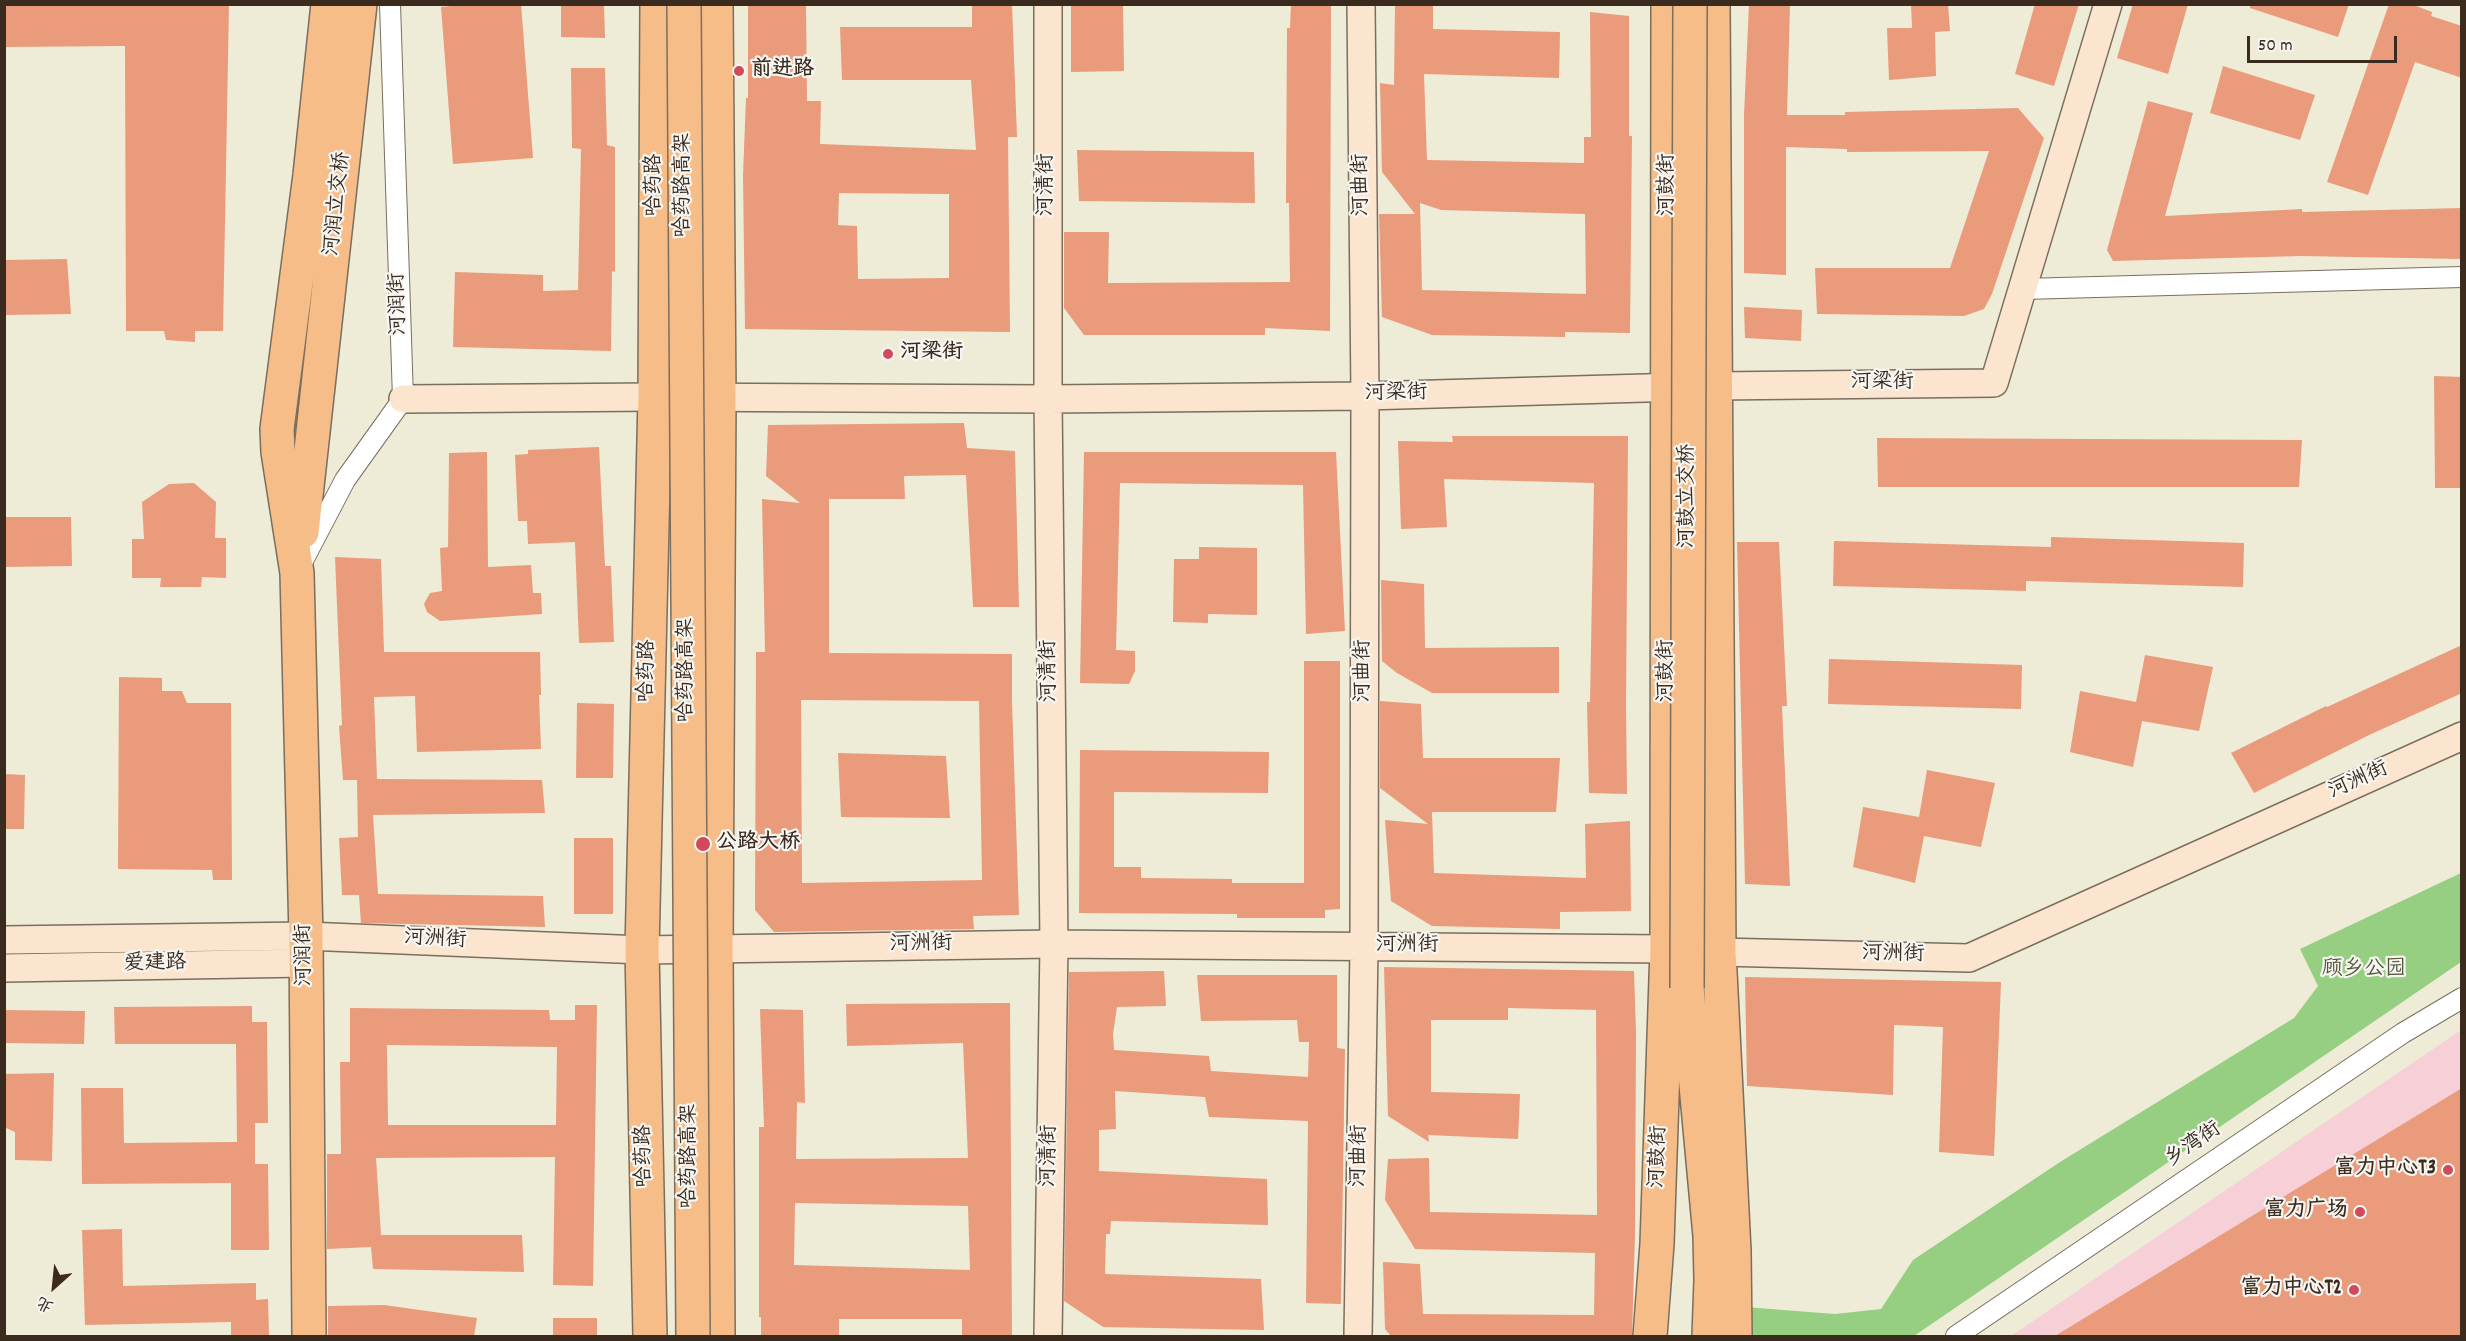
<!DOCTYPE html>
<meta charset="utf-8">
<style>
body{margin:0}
#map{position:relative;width:2466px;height:1341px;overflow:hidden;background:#eeebd7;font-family:Dekko,"LXGW WenKai TC",sans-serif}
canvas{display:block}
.frame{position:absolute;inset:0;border:6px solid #3b2a1e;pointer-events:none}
.north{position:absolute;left:24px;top:1257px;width:60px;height:60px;-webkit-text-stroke:4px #f6f6f2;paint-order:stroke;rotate:207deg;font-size:16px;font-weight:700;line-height:24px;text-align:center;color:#3b2a1e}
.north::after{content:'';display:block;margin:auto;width:21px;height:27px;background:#3b2a1e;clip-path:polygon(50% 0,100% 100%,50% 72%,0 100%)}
.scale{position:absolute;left:2247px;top:36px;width:150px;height:27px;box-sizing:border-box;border:3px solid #3b2a1e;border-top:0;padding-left:8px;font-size:18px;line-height:21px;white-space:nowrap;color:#3b2a1e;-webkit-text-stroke:4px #f6f6f2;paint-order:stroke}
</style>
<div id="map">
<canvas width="2466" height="1341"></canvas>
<div class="frame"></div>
<div class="north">北</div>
<div class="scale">50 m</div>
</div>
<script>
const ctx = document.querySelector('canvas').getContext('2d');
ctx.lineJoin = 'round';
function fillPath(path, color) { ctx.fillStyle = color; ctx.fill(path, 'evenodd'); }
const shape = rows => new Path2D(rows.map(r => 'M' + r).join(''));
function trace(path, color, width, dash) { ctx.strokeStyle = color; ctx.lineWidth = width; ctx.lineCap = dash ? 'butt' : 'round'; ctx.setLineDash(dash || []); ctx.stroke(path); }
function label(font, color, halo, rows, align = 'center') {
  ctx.font = font + ' Dekko,"LXGW WenKai TC",sans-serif'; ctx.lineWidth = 4.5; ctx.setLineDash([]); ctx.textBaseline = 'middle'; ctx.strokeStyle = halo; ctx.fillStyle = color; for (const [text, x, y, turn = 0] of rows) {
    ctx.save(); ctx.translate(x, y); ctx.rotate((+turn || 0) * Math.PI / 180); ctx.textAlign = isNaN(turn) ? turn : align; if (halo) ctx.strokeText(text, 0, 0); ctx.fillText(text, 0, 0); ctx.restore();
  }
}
fillPath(shape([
 [2461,1030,2461,1336,2011,1336]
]), '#f6cfd7');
fillPath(shape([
 [2461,873,2461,962,1914,1336,1747,1336,1745,1307,1835,1314,1881,1309,1913,1260,2060,1162,2294,1018,2318,986,2300,949]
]), '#97cf82');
fillPath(shape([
 [4,4,229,4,223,331,195,331,195,342,166,340,164,331,126,331,125,46,4,47],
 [470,4,521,4,533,158,453,164,441,7],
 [561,4,604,4,605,38,561,37],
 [748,4,806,4,807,101,821,101,820,144,976,150,971,80,842,80,840,27,972,27,972,4,1012,4,1017,137,1008,137,1010,332,745,329,743,175,746,98,748,98],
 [839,193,949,194,949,278,858,279,857,226,838,225],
 [1071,4,1123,4,1124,71,1071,72],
 [1291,4,1331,4,1330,331,1265,328,1265,335,1084,335,1064,308,1064,232,1109,232,1108,283,1290,282,1289,203,1286,203,1287,28,1290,28],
 [1395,4,1433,4,1433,29,1560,32,1559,78,1424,74,1427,160,1584,163,1584,137,1591,137,1590,12,1629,16,1629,136,1632,136,1630,333,1565,332,1565,337,1432,335,1382,317,1379,214,1415,214,1382,172,1380,83,1394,85],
 [1420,203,1441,210,1585,214,1586,294,1422,290],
 [1749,4,1790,4,1787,115,1845,115,1845,112,2018,108,2044,138,1992,294,1984,309,1964,316,1817,314,1815,268,1950,268,1989,151,1847,152,1847,149,1786,147,1786,275,1744,273,1744,115],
 [1911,4,1948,4,1950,31,1935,32,1936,76,1889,80,1887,28,1912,28],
 [2035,4,2079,4,2054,86,2015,74],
 [2133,4,2188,4,2168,74,2117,58],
 [2250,4,2349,4,2338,37,2250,8],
 [2389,4,2411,4,2432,12,2431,16,2462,26,2462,78,2415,62,2368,195,2327,182],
 [2223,66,2315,95,2300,140,2210,113],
 [571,68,605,68,607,145,615,147,615,272,612,271,611,351,453,347,455,272,543,275,543,291,578,290,581,149,572,148],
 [2148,101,2193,113,2165,216,2302,209,2302,212,2462,208,2462,259,2301,256,2113,261,2107,250],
 [1077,150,1254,152,1255,203,1079,201],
 [67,259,71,314,4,315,4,260],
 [1744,307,1802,310,1801,341,1745,338],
 [2434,376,2462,377,2462,488,2435,488],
 [964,423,967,448,1015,451,1019,607,973,607,966,475,904,476,905,499,829,499,829,653,1012,654,1012,701,1019,915,973,916,974,929,774,932,755,910,756,652,765,652,762,499,800,503,766,476,768,425],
 [801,700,979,701,982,880,802,883],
 [1452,436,1628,436,1626,705,1627,794,1589,793,1587,702,1590,702,1594,483,1444,479,1447,527,1401,529,1398,441,1453,442],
 [1877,438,2302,440,2299,487,1878,487],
 [599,447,605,566,611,566,614,642,579,643,575,542,528,544,527,521,518,521,515,455,528,454,528,450],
 [487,452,488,567,531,565,533,593,541,593,542,614,440,621,427,612,424,604,430,593,442,591,440,548,448,547,449,453],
 [1084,452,1336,452,1345,631,1306,634,1303,485,1120,483,1116,650,1135,651,1135,671,1129,684,1080,683],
 [194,483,216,502,215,538,226,538,226,578,202,577,201,587,160,587,161,578,132,578,132,539,144,539,142,502,169,484],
 [4,517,71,517,72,566,4,567],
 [2051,537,2244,543,2243,587,2026,581,2026,591,1833,586,1834,541,2051,547],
 [1737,542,1779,542,1787,706,1782,706,1790,886,1745,884],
 [1199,547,1257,548,1257,615,1208,614,1208,623,1173,622,1174,559,1199,559],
 [335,557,381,559,384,652,540,652,541,695,539,695,541,749,417,752,415,696,374,697,377,779,542,780,545,813,373,815,378,894,543,896,545,927,361,923,359,895,342,895,339,838,358,837,357,780,343,780,339,726,342,725],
 [1381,580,1424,584,1425,648,1559,647,1559,693,1432,693,1397,673,1382,661],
 [2462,645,2462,693,2369,735,2254,793,2231,753,2326,706,2327,707],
 [2145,655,2213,667,2199,731,2142,721,2133,767,2070,752,2080,691,2136,702],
 [1829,659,2022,665,2021,709,1828,704],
 [1304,661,1340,661,1340,909,1325,910,1325,918,1237,918,1237,914,1079,913,1080,750,1269,752,1268,793,1114,792,1114,867,1141,867,1141,878,1232,879,1232,883,1304,883],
 [119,677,162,678,162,691,182,691,187,703,231,703,232,880,213,880,212,870,118,869],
 [1380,701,1421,704,1423,758,1560,758,1556,812,1432,812,1434,873,1586,878,1585,824,1630,821,1631,911,1560,912,1560,929,1432,926,1391,901,1385,820,1428,824,1380,788],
 [577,703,614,704,613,778,576,778],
 [838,753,946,756,950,818,841,817],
 [1927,770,1995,783,1981,847,1924,836,1915,883,1853,867,1863,807,1919,817],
 [4,774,25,775,24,829,4,829],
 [574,838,613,838,613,914,574,914],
 [1384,967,1634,971,1636,1033,1635,1235,1632,1336,1391,1336,1385,1329,1383,1262,1420,1264,1423,1314,1594,1315,1595,1253,1415,1249,1385,1200,1388,1159,1429,1158,1430,1212,1597,1215,1596,1010,1508,1008,1508,1020,1431,1020,1431,1092,1520,1094,1518,1139,1428,1135,1429,1142,1388,1116],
 [1164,971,1166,1006,1117,1007,1113,1034,1114,1050,1209,1056,1211,1071,1308,1077,1309,1042,1299,1042,1297,1020,1201,1021,1197,975,1337,975,1337,1048,1345,1049,1341,1304,1306,1303,1308,1121,1209,1117,1205,1097,1115,1091,1116,1129,1099,1130,1099,1171,1267,1179,1268,1225,1111,1221,1110,1234,1106,1234,1105,1274,1261,1279,1264,1330,1103,1327,1064,1301,1069,972],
 [1745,977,2001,982,1994,1156,1939,1152,1943,1027,1894,1025,1893,1095,1747,1086],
 [1010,1003,1012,1336,962,1336,962,1319,839,1319,839,1336,761,1336,761,1317,759,1317,759,1127,764,1127,760,1009,803,1010,805,1103,797,1102,796,1159,968,1158,963,1043,847,1046,846,1004],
 [795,1203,968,1206,970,1270,794,1265],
 [575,1005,597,1005,593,1286,553,1285,555,1157,376,1158,381,1235,522,1235,524,1272,373,1269,371,1247,327,1249,327,1154,341,1154,340,1062,350,1062,350,1008,549,1010,550,1020,575,1020],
 [387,1045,557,1047,556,1125,388,1125],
 [252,1006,252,1022,267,1022,268,1123,255,1123,255,1164,268,1164,269,1250,231,1250,231,1183,82,1184,81,1088,123,1088,124,1143,237,1142,236,1044,115,1044,114,1007],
 [4,1010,85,1011,84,1044,4,1043],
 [54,1073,52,1161,15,1160,15,1132,4,1127,4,1074],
 [2462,1088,2462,1336,2055,1336],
 [122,1229,123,1286,256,1283,256,1300,268,1299,269,1336,231,1336,231,1322,85,1325,82,1230],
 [384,1305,477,1318,474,1336,328,1336,328,1306],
 [553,1318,597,1318,597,1336,553,1336]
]), '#ea9b7c');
const street = shape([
 [2023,289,2462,277],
 [298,570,345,480,403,399,390,4],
 [1956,1336,2403,1033,2462,998]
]);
const secondary = shape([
 [403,399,655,397,1048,399,1365,396,1715,386,1994,383,2108,4],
 [4,940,306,936,642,950,1054,944,1667,949,1719,952,1969,958,2462,736],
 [4,968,306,963],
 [1048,1336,1054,944,1048,399,1048,4],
 [1358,1336,1364,947,1365,396,1361,4]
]);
const highway = shape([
 [716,4,719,397,716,949,718,1336],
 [1713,4,1719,952,1734,1251,1735,1336],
 [302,532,360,4],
 [1687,988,1710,1236,1711,1280,1709,1336],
 [309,1336,306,936,297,573,278,452,277,429,310,175,328,4],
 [650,1336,642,950,655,397,657,4],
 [1650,1336,1657,1244,1667,949,1668,4]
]);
trace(street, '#7a6e5f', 22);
trace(secondary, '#7a6e5f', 30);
trace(highway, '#7a6e5f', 36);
trace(street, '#fff', 20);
trace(secondary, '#fce5cf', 27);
trace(highway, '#f7bd88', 33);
const highwayBridge = shape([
 [684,4,693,1336],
 [1687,988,1690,4]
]);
trace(highwayBridge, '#7a6e5f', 36, []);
trace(highwayBridge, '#f7bd88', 33);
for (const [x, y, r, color] of [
 [739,71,6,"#d1495b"],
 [888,354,6,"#d1495b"],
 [703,844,8,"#d1495b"],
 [2448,1170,6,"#d1495b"],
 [2360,1212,6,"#d1495b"],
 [2354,1290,6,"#d1495b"]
]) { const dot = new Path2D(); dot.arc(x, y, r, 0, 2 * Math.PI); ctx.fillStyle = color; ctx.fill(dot); trace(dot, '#f6f6f2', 2); }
label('bold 21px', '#3b2a1e', '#f6f6f2', [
 ["前进路",751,71],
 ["河梁街",900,354],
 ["公路大桥",716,844],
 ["富力中心T3",2436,1170,"right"],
 ["富力广场",2348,1212,"right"],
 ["富力中心T2",2342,1290,"right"]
], 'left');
label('21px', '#3b2a1e', '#f6f6f2', [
 ["哈药路",656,185,-90],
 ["哈药路高架",685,185,-90],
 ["河清街",1048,185,-90],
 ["河曲街",1363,185,-91],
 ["河鼓街",1669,185,-90],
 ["河润立交桥",339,204,-84],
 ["河润街",400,304,-92],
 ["河梁街",1882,384],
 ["河梁街",1396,395,-1],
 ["河鼓立交桥",1689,496,-90],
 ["哈药路高架",688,670,-90],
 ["哈药路",649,671,-89],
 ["河清街",1051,671,-91],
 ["河曲街",1365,671,-90],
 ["河鼓街",1668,671,-90],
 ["河洲街",2359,782,-24],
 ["河洲街",435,941,3],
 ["河洲街",921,946,-1],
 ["河洲街",1407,947],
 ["河润街",306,955,-91],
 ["河洲街",1893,956,1],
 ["爱建路",155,965,-1],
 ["乡湾街",2194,1146,-34],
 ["哈药路",646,1156,-91],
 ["哈药路高架",691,1156,-90],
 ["河清街",1051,1156,-89],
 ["河曲街",1361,1156,-89],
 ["河鼓街",1660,1157,-88]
]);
label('21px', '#525337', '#f6f6f2', [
 ["顾乡公园",2364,971]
]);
</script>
